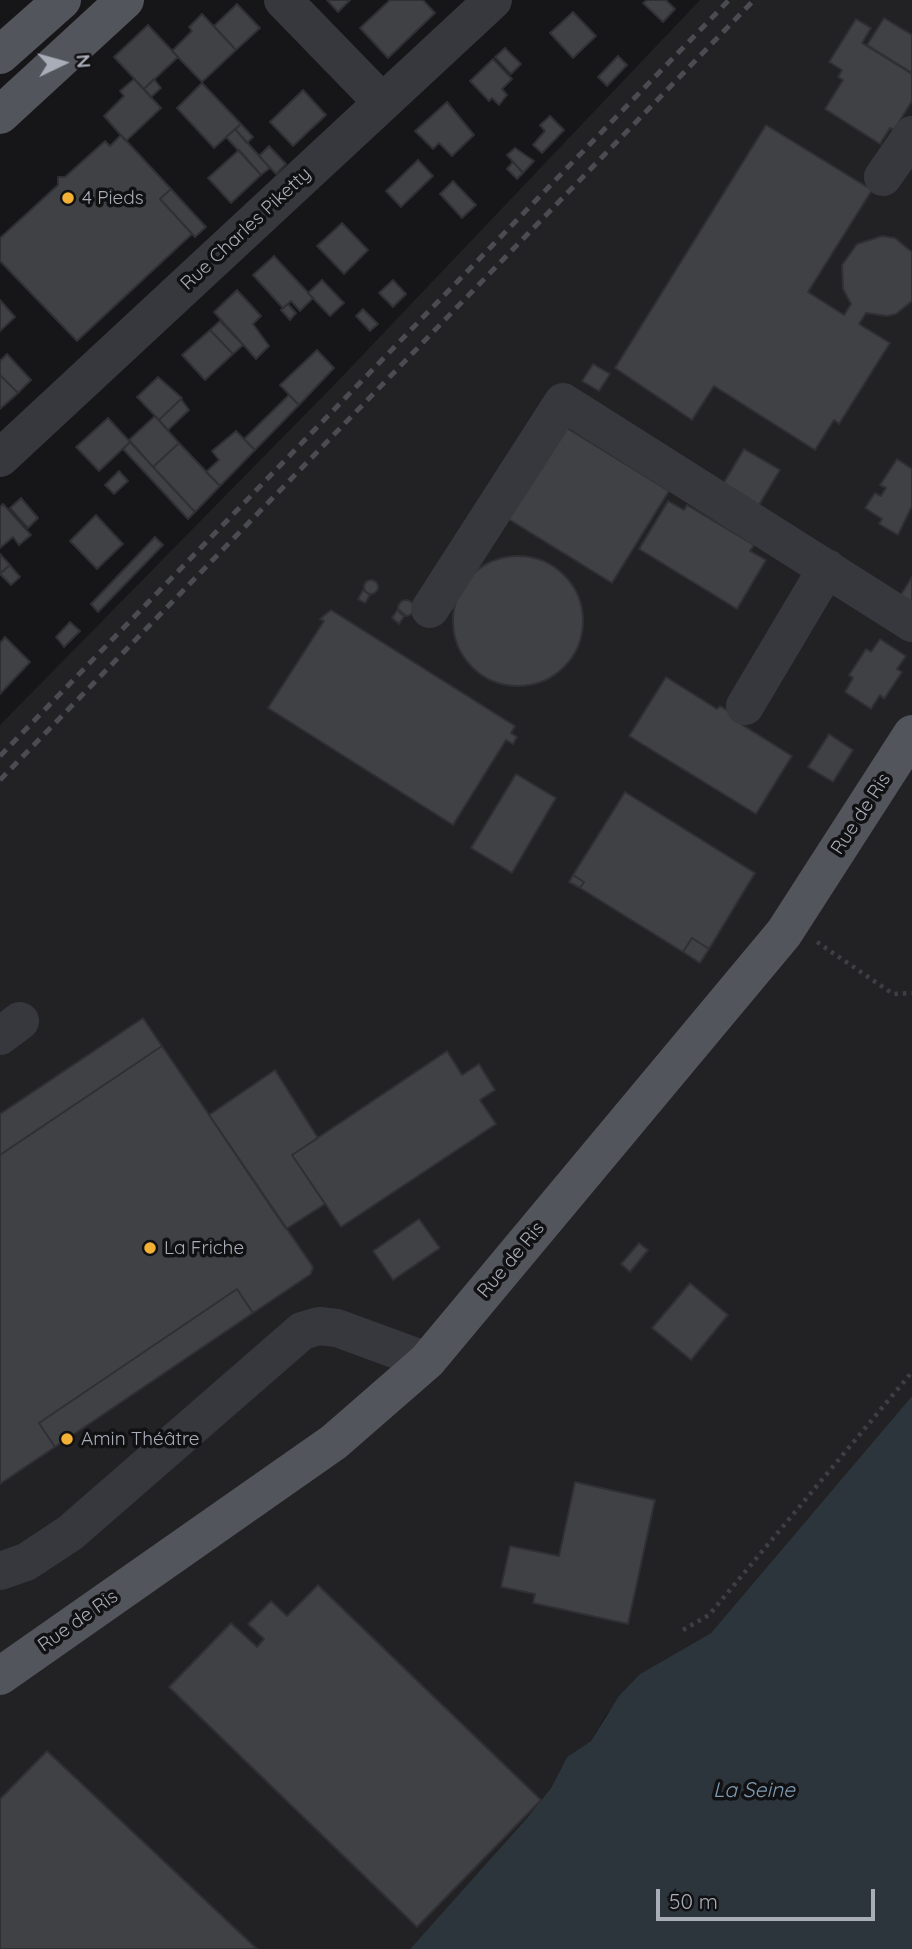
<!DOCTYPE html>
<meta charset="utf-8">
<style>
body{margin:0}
#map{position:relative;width:912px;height:1949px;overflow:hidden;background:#161618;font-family:Quicksand,sans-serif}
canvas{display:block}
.north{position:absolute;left:28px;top:28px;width:70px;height:70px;-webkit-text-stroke:5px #111113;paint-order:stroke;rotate:85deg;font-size:19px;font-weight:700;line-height:28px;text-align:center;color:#a8adb8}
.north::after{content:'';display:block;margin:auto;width:24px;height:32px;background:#a8adb8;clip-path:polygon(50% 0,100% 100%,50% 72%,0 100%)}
.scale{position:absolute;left:656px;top:1889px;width:219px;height:32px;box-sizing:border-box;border:4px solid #a8adb8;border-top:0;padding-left:9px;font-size:21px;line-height:24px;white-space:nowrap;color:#a8adb8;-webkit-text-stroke:5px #111113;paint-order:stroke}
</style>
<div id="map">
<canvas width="912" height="1949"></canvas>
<div class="north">N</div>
<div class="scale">50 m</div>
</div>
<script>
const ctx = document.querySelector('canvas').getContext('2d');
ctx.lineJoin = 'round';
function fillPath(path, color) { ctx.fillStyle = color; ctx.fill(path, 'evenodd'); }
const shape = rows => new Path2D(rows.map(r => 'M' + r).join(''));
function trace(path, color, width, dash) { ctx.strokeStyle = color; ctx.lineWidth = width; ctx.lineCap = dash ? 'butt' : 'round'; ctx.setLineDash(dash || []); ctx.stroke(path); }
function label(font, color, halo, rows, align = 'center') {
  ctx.font = font + ' Quicksand,sans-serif'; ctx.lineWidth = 7; ctx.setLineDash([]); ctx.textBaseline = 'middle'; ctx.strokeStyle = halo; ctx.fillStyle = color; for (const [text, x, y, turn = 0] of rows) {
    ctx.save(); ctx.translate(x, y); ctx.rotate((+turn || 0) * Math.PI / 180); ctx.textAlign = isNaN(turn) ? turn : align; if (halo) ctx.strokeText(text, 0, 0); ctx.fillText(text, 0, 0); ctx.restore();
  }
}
fillPath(shape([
 [700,0,912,0,912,1396,711,1633,640,1674,606,1715,591,1741,567,1757,551,1788,527,1818,410,1949,0,1949,0,725,336,383]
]), '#222225');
fillPath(shape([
 [912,1396,912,1949,410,1949,527,1818,551,1788,567,1757,591,1741,619,1696,640,1674,711,1633]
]), '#2c353c');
const building = shape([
 [327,0,350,0,338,12,327,0],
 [390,0,423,0,435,13,388,58,360,28,390,0],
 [647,0,666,0,675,9,663,22,643,3,647,0],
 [237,4,260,28,236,50,214,26,237,4],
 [573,12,596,36,573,58,550,33,573,12],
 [202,14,236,50,202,82,172,51,192,31,189,27,202,14],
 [884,18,912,35,912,73,867,45,884,18],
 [856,19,871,28,862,43,912,74,912,101,894,130,890,128,880,144,825,109,843,80,838,77,842,70,829,62,856,19],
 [148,25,178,57,144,89,114,57,148,25],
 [505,48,521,64,511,74,495,57,505,48],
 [618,56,627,65,607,86,598,77,618,56],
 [493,59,512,79,502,89,507,95,499,105,492,98,489,101,470,81,493,59],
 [134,79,161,108,126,141,104,116,124,96,120,91,134,79],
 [154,79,161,88,151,97,144,89,154,79],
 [202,83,241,124,214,148,177,108,202,83],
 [303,90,326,115,293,146,270,122,303,90],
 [447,102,474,135,452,156,439,143,433,149,415,131,447,102],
 [550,116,564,130,542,153,533,145,545,131,540,125,550,116],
 [241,124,253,137,247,143,235,129,241,124],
 [766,125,872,190,808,292,844,315,851,304,843,289,842,265,857,244,882,236,895,238,912,252,912,301,896,314,887,316,866,313,859,324,890,343,839,424,834,420,815,450,714,386,692,420,615,368,766,125],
 [235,129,270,168,261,175,226,137,235,129],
 [121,135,171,189,160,199,192,234,77,341,0,261,0,238,58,185,58,177,65,177,105,141,110,146,121,135],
 [269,146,286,164,276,174,259,156,269,146],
 [515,148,534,161,523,173,507,155,515,148],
 [239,150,261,175,231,203,208,178,239,150],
 [418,160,433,176,401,207,386,191,418,160],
 [513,162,523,173,517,179,507,169,513,162],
 [453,181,476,205,462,218,440,194,453,181],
 [171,189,206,227,195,237,160,199,171,189],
 [342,223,368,250,344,274,317,246,342,223],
 [274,256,313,298,300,311,291,301,283,308,253,275,274,256],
 [322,280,344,303,330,316,308,293,322,280],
 [393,280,406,294,393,307,379,293,393,280],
 [237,290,261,316,253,324,269,346,256,359,214,312,237,290],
 [0,300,15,317,0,331,0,300],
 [288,304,296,313,290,320,281,310,288,304],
 [363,309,378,324,370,331,356,316,363,309],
 [220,321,243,345,233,354,210,330,220,321],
 [210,330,233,354,205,380,182,355,210,330],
 [317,350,334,368,299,405,280,385,317,350],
 [7,354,31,380,18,393,0,375,0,361,7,354],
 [593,364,610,374,599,391,582,381,593,364],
 [0,375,18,393,0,409,0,375],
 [158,377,182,398,159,420,137,397,158,377],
 [289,395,299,405,255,450,244,439,289,395],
 [181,399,189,410,168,430,159,420,181,399],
 [155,416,179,443,153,467,129,440,155,416],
 [108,418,130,442,99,471,76,447,108,418],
 [562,425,669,491,612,583,505,517,562,425],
 [236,431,255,450,220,486,206,472,219,460,212,451,236,431],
 [130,442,195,512,188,519,123,449,130,442],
 [179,443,220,486,195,512,153,467,179,443],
 [744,449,780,470,759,505,723,484,744,449],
 [897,459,912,469,912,506,898,535,879,524,882,519,865,508,875,493,881,496,886,488,880,485,897,459],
 [119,471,128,481,114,494,105,485,119,471],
 [21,498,38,518,28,528,10,508,21,498],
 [668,501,684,510,687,505,754,545,750,551,766,560,737,609,639,549,668,501],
 [3,504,31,535,19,545,13,537,0,548,0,507,3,504],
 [96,515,123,544,97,569,70,541,96,515],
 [155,537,163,545,98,612,91,604,155,537],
 [0,554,10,565,0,573,0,554],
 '453 621a65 65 0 1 1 130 0a65 65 0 1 1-130 0Z',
 [10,565,20,577,11,585,0,574,10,565],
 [912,577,912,603,900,596,912,577],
 '364 587a7 7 0 1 1 14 0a7 7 0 1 1-14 0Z',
 [363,590,370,595,365,603,358,599,363,590],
 '398 608a8 8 0 1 1 16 0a8 8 0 1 1-16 0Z',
 [398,609,405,615,399,624,392,618,398,609],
 [331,610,515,726,511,733,517,737,513,744,506,740,453,825,268,708,324,621,320,619,331,610],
 [70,622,80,631,64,647,56,637,70,622],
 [5,637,30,662,0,694,0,643,5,637],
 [880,639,906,656,897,669,902,672,884,699,880,695,871,709,845,692,853,678,849,675,866,649,871,652,880,639],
 [666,677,717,709,720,706,743,720,741,724,792,756,756,814,629,736,666,677],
 [829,734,853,750,833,782,808,767,829,734],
 [516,774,556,798,512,873,471,848,516,774],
 [625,792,755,873,709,949,692,938,683,952,580,888,584,882,573,875,625,792],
 [573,875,584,882,580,888,569,882,573,875],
 [692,938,709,949,700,963,683,952,692,938],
 [143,1018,162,1046,0,1155,0,1114,143,1018],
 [162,1046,313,1267,311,1274,253,1313,237,1289,39,1423,55,1447,0,1484,0,1155,162,1046],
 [447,1051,462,1075,479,1064,495,1090,480,1100,496,1124,341,1227,292,1155,447,1051],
 [275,1070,318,1138,292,1155,325,1204,286,1229,209,1115,275,1070],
 [419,1219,440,1248,393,1280,373,1251,419,1219],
 [639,1243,648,1250,630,1272,621,1264,639,1243],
 [690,1283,728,1315,691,1360,652,1328,690,1283],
 [237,1289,253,1313,55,1447,39,1423,237,1289],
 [575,1482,655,1500,628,1624,533,1603,535,1594,501,1587,510,1546,559,1556,575,1482],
 [318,1585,541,1800,417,1927,169,1687,231,1623,257,1647,264,1639,248,1624,271,1601,287,1616,318,1585],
 [47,1751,257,1949,0,1949,0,1799,47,1751]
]);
fillPath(building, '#404145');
trace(building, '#303034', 2);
trace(shape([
 [817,942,893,994,912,993],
 [683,1630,709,1615,912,1372]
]), '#3d3f44', 4.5, [3.5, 5]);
trace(shape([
 [283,0,382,102],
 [883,177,912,135],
 [0,458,493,0],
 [430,609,563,402,912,623],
 [745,706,827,568],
 [0,1036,20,1021],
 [0,1571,26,1562,70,1533,302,1331,319,1326,337,1328,427,1361]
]), '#37383d', 38);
trace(shape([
 [0,55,62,0],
 [0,115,125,0],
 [0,1676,334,1442,427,1361,784,933,912,734]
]), '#53555c', 38);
trace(shape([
 [0,756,729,0],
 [0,780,754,0]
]), '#4a4c52', 5, [9, 7]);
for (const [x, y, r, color] of [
 [68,198,7,"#f2b134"],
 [150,1248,7,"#f2b134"],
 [67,1439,7,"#f2b134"]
]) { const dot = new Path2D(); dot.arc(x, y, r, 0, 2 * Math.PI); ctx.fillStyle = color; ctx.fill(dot); trace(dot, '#111113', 2.5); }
label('19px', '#a8adb8', '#111113', [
 ["4 Pieds",82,198],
 ["La Friche",164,1248],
 ["Amin Théâtre",81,1439]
], 'left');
label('19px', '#a8adb8', '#111113', [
 ["Rue Charles Piketty",246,229,-43],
 ["Rue de Ris",861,814,-57],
 ["Rue de Ris",511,1260,-50],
 ["Rue de Ris",78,1621,-35]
]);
label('italic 21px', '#7f9bb3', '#111113', [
 ["La Seine",754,1791]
]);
</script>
